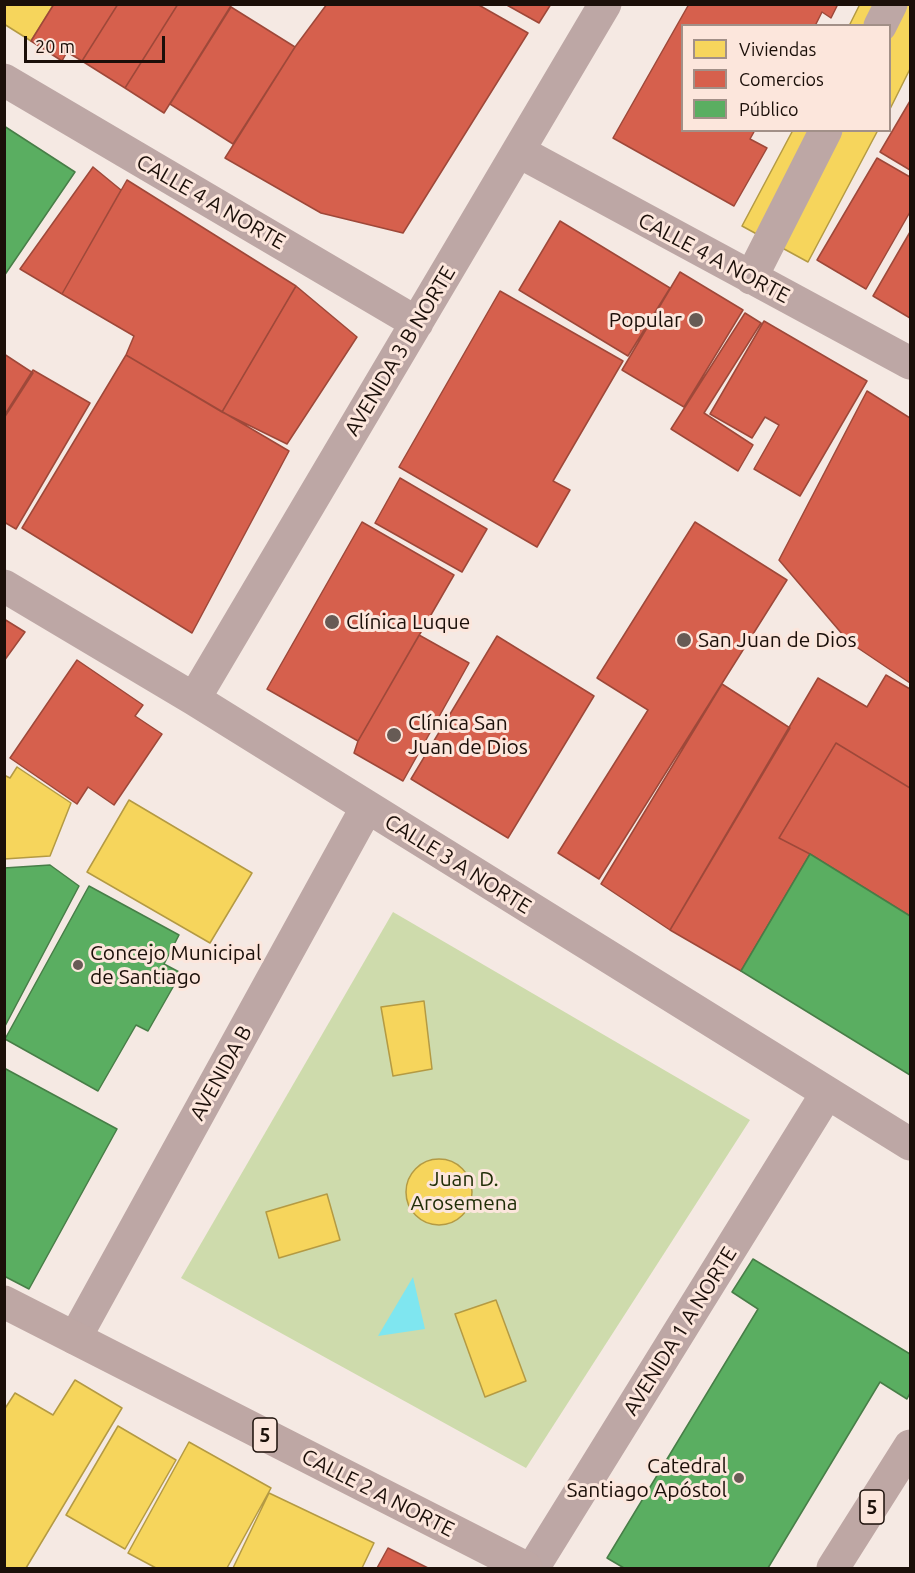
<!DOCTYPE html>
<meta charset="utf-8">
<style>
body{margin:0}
#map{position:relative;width:915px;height:1573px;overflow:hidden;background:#f5e9e3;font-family:Ubuntu,sans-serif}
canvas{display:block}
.frame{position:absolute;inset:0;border:6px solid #1b0f09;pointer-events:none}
.legend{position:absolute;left:681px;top:24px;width:210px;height:108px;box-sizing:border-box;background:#fce6dc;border:2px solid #a29088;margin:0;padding:8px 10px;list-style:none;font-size:18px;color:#1b0f09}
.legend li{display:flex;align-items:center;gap:12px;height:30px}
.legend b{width:30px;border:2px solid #a29088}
.scale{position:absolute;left:24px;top:36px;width:141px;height:27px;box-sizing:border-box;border:3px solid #1b0f09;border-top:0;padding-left:8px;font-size:18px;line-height:21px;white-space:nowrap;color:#1b0f09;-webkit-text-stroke:4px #fce6dc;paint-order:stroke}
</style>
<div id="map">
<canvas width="915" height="1573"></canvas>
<div class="frame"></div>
<ul class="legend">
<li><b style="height:16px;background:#f6d55c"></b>Viviendas</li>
<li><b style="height:16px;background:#d6604d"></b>Comercios</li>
<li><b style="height:16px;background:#5aae61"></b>Público</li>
</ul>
<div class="scale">20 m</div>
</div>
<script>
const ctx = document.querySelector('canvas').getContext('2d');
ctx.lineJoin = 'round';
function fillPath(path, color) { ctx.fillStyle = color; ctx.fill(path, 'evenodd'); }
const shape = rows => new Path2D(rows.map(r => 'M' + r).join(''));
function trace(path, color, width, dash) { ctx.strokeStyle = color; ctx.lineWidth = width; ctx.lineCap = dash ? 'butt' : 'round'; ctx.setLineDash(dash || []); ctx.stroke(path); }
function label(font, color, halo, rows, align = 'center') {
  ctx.font = font + ' Ubuntu,sans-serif'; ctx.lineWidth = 6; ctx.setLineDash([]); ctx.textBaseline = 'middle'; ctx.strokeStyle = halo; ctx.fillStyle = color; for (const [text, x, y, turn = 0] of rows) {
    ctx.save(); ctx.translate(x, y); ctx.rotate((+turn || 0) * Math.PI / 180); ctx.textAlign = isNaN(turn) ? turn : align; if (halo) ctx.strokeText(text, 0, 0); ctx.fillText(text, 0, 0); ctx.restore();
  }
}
fillPath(shape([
 [393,912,750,1120,526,1468,181,1278]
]), '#cedbac');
fillPath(shape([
 [413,1277,425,1329,378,1336]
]), '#7fe6f0');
const homes = shape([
 [4,4,54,4,31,41,4,24,4,4],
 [860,4,910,4,910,69,890,109,890,26,849,26,860,4],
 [793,130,878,130,808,262,742,226,793,130],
 [17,767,71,803,50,856,4,859,4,775,10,778,17,767],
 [129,800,252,873,210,943,87,872,129,800],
 [424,1001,432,1069,393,1076,381,1007,424,1001],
 '406 1192a33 33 0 1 1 66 0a33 33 0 1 1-66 0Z',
 [327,1194,340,1240,279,1258,266,1212,327,1194],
 [496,1300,526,1381,485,1397,455,1314,496,1300],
 [75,1380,122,1408,26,1568,4,1568,4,1410,15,1393,53,1415,75,1380],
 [118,1426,176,1460,125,1549,66,1515,118,1426],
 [189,1442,271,1488,227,1568,156,1568,128,1553,189,1442],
 [269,1493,374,1543,362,1568,233,1568,269,1493]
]);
fillPath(homes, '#f6d55c');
trace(homes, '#b49a43', 1.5);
const shops = shape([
 [54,4,118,4,82,61,67,52,62,61,31,41,54,4],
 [118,4,178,4,125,88,82,61,118,4],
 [178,4,232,4,164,113,125,88,178,4],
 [327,4,477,4,528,33,403,233,321,213,225,158,295,47,327,4],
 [505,4,551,4,539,23,505,4],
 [689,4,838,4,831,18,822,12,815,26,682,26,682,130,755,130,750,139,767,148,734,206,613,138,689,4],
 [231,7,295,47,233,144,170,104,231,7],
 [910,101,910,170,880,152,910,101],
 [877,158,910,177,910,212,866,289,817,260,877,158],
 [93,167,121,190,62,294,20,269,93,167],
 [127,180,296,286,222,412,126,355,134,336,62,294,127,180],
 [560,221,670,288,628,356,519,290,560,221],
 [910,232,910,318,873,296,910,232],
 [680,272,743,310,684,407,622,370,680,272],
 [296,286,357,337,287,444,222,412,296,286],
 [500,291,623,361,553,481,570,490,537,547,399,467,500,291],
 [745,313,761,323,704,413,753,445,738,471,671,429,745,313],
 [764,321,867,381,800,496,754,469,779,425,765,417,752,438,710,414,764,321],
 [4,354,33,373,4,418,4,354],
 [126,355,289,451,192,633,22,528,126,355],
 [33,370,90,403,16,529,4,522,4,416,33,370],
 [867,391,910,418,910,683,849,642,779,560,867,391],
 [400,478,487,529,462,572,375,523,400,478],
 [362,522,454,575,358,741,267,689,362,522],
 [695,522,787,580,599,879,558,853,648,710,597,678,695,522],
 [4,619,25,632,4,661,4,619],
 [419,635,469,663,403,781,354,753,358,741,419,635],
 [497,636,594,696,508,838,411,779,497,636],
 [77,660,143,705,135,716,162,734,114,805,88,787,77,804,10,758,77,660],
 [886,675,910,689,910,788,836,743,779,838,810,854,741,971,670,930,818,678,867,707,886,675],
 [722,684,790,728,670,930,601,884,722,684],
 [836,743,910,788,910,916,810,854,779,838,836,743],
 [388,1548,428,1568,377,1568,388,1548]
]);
fillPath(shops, '#d6604d');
trace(shops, '#9e4839', 1.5);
const public = shape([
 [4,126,75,172,4,276,4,126],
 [810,854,910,916,910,1075,741,971,810,854],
 [50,865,79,886,4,1028,4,868,50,865],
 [89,886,179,935,164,964,181,973,148,1031,136,1025,98,1091,5,1039,89,886],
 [4,1068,117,1129,29,1289,4,1276,4,1068],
 [753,1259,910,1354,910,1393,907,1399,880,1382,768,1568,624,1568,607,1558,758,1309,732,1292,753,1259]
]);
fillPath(public, '#5aae61');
trace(public, '#477e47', 1.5);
trace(shape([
 [880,26,891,4],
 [4,80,417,323],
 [518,151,910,363],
 [751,278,826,130],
 [4,586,194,699,910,1144],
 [194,699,605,4],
 [75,1338,367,807],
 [533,1568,827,1093]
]), '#bda7a5', 33);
trace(shape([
 [4,1302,526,1568],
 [833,1568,910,1446]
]), '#bea7a4', 33);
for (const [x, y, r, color] of [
 [696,320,8,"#675b55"],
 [332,622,8,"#675b55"],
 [684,640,8,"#675b55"],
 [394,735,8,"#675b55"],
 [78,965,6,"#675b55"],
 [739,1478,6,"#675b55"]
]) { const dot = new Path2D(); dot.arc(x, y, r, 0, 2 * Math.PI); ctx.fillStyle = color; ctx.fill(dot); trace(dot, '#fce6dc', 2); }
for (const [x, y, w] of [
 [265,1435,24],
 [872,1507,24]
]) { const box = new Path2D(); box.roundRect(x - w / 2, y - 17, w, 34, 4.5); ctx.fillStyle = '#fce6dc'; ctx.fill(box); trace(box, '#1b0f09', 1.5); }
label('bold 20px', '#1b0f09', null, [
 ["5",265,1435],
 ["5",872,1507]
]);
label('21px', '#1b0f09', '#fce6dc', [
 ["CALLE 4 A NORTE",211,202,30],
 ["CALLE 4 A NORTE",714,258,28],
 ["AVENIDA 3 B NORTE",400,351,-59],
 ["CALLE 3 A NORTE",458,864,32],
 ["AVENIDA B",221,1073,-61],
 ["AVENIDA 1 A NORTE",680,1331,-58],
 ["CALLE 2 A NORTE",378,1493,27]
]);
label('21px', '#1b0f09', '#fce6dc', [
 ["Popular",682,320,"right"],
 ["Clínica Luque",346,622],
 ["San Juan de Dios",698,640],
 ["Clínica San",408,723],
 ["Juan de Dios",408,747],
 ["Concejo Municipal",90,953],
 ["de Santiago",90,977],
 ["Catedral",727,1466,"right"],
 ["Santiago Apóstol",727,1490,"right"]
], 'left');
label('21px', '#212f08', '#fce6dc', [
 ["Juan D.",464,1179],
 ["Arosemena",464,1203]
]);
</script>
